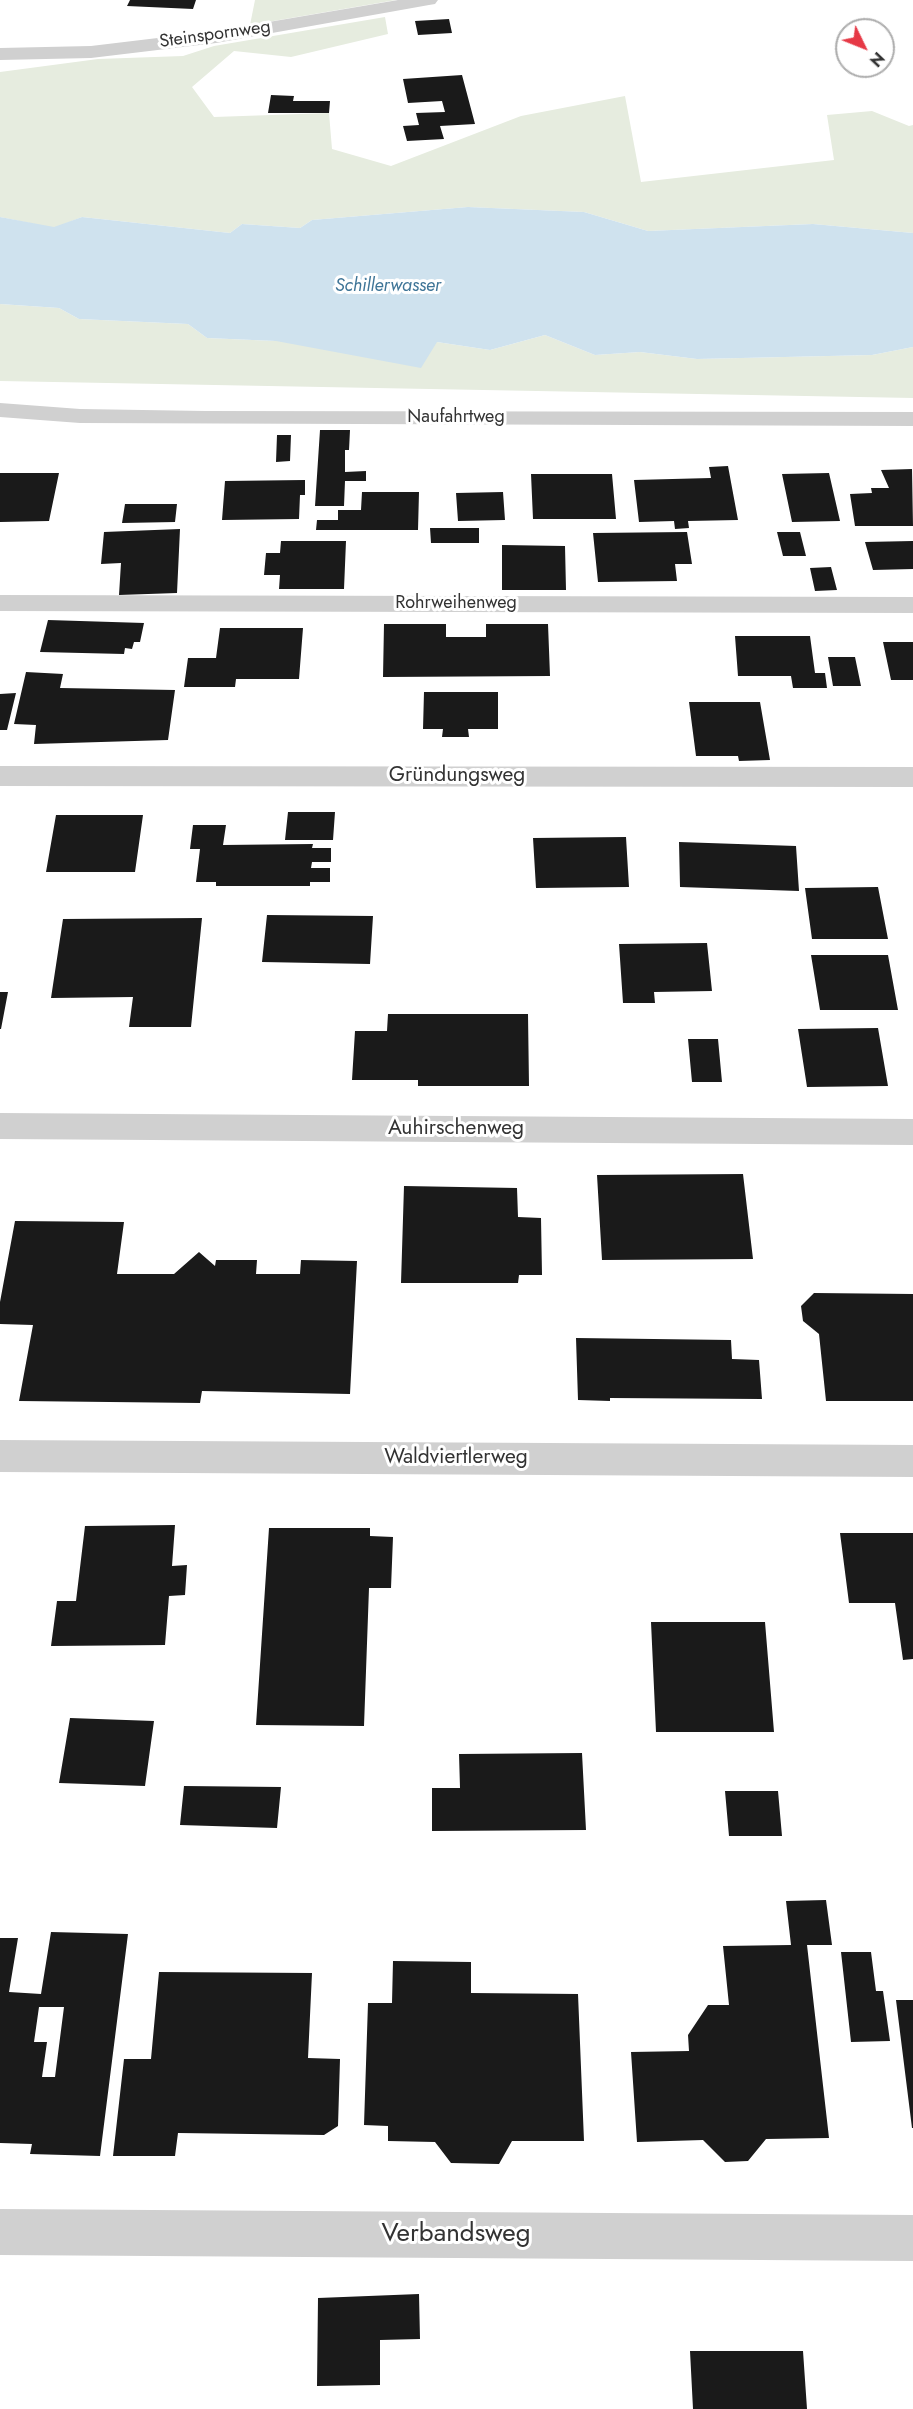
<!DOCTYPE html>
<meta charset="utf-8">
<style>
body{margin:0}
#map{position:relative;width:913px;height:2409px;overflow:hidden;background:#fff;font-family:Jost,sans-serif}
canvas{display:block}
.north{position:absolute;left:835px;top:18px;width:60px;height:60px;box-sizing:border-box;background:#fff;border:2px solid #adadad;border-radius:50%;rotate:133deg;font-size:16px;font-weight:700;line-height:24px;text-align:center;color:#333}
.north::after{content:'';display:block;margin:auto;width:21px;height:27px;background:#e63946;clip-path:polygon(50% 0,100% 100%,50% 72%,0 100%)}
</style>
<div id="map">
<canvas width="913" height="2409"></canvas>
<div class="north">N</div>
</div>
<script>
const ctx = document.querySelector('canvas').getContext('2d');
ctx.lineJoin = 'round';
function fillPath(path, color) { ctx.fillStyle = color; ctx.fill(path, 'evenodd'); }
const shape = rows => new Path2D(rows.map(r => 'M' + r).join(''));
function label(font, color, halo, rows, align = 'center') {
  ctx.font = font + ' Jost,sans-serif'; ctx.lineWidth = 6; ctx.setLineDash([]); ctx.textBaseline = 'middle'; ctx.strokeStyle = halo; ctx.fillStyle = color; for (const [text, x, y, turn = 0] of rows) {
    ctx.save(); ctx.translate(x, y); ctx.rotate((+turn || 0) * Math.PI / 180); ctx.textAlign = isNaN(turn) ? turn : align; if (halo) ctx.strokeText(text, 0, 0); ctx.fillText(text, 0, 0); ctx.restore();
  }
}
fillPath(shape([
 [255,0,396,0,250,25],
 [385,17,388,34,291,57,234,51,192,87,214,117,329,113,332,149,391,166,521,116,625,96,641,182,834,160,827,115,872,111,909,126,913,125,913,233,813,224,648,231,584,212,468,207,312,220,300,228,242,224,230,233,82,217,54,228,0,217,0,72,98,59,183,56,214,46],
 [0,304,59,308,79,319,188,324,207,338,276,341,437,342,490,350,545,335,595,355,640,352,697,359,872,355,913,347,913,398,0,381]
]), '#e6ecdf');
fillPath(shape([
 [468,207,584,212,648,231,813,224,913,233,913,347,872,355,697,359,640,352,595,355,545,335,490,350,437,342,421,368,276,341,207,338,188,324,79,319,59,308,0,304,0,217,54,227,82,217,230,233,242,224,300,228,312,220]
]), '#cfe2ee');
fillPath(shape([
 [130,0,196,0,193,9,127,6],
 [449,19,452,33,418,35,415,21],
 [462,75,475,124,440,126,444,139,407,141,403,126,419,125,416,113,445,112,442,101,408,103,403,79],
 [271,95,294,96,293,101,330,101,329,113,268,113],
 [320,430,350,430,349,450,345,450,345,472,366,471,366,481,345,481,344,506,315,506],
 [277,435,291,435,290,461,276,462],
 [728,466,738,520,688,521,689,528,675,529,674,521,639,522,634,480,711,478,709,467],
 [912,469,913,526,855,526,850,494,872,493,871,488,889,488,881,470],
 [0,473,59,473,49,521,0,522],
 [829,473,840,521,792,522,782,474],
 [531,474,612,474,616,519,533,519],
 [305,480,305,495,300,495,299,519,222,520,225,481],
 [362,492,419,492,418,530,316,530,317,520,338,520,338,510,361,510],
 [503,492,505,520,458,521,456,493],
 [125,504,177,504,175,522,122,523],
 [430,528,479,528,479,543,431,543],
 [180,529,177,593,119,595,121,563,101,564,104,532],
 [687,532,692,564,675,564,677,581,598,582,593,533],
 [777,532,800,532,806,556,783,556],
 [281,541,346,541,344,589,279,589,280,575,264,575,266,553,280,553],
 [913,541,913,569,873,570,865,542],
 [502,545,565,546,566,590,502,590],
 [831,567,837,590,815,591,810,568],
 [48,620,144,623,140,642,134,642,132,649,125,648,124,654,40,652],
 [384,624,446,624,446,637,486,637,486,624,548,624,550,676,383,677],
 [220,628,303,628,299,679,236,679,235,687,184,687,188,658,216,658],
 [735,636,810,636,815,673,825,673,827,688,793,688,791,676,738,676],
 [883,642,913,642,913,680,891,680],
 [828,657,855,657,861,686,833,686],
 [26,672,63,674,60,688,175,690,168,740,34,744,36,725,14,724],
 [424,692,498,692,498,729,468,729,469,737,442,737,443,729,423,729],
 [16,693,7,730,0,730,0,694],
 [689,702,760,702,770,760,739,761,738,756,696,756],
 [288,812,335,812,333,840,285,840],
 [56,815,143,815,135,872,46,872],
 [193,825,226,825,223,845,313,844,312,848,331,848,331,862,312,862,311,868,330,868,330,882,310,882,310,886,216,886,216,882,196,882,200,849,190,849],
 [626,837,629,887,536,888,533,838],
 [679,842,796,846,799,891,680,887],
 [878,887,888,939,812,939,805,888],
 [267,915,373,916,370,964,262,962],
 [202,918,191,1027,129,1027,133,997,51,998,63,919],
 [707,943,712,991,654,992,655,1003,623,1003,619,944],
 [811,955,888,955,898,1010,820,1010],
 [0,992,8,992,1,1029,0,1029],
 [388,1014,528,1014,529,1086,418,1086,418,1080,352,1080,355,1031,387,1031],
 [878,1028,888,1086,807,1087,798,1029],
 [688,1039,718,1039,722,1082,692,1082],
 [743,1174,753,1259,602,1260,597,1175],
 [404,1186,517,1188,518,1217,541,1218,542,1275,519,1275,518,1283,401,1283],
 [15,1221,124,1222,117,1274,174,1274,199,1252,215,1266,216,1260,257,1260,256,1274,300,1274,301,1260,357,1261,350,1394,202,1391,200,1403,19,1401,33,1325,0,1324,0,1302],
 [814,1293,913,1294,913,1401,826,1401,819,1334,803,1321,801,1306],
 [576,1338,731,1340,732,1359,759,1360,762,1399,610,1398,610,1401,578,1400],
 [175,1525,172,1566,187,1565,185,1595,169,1596,165,1645,51,1646,57,1601,76,1601,85,1526],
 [269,1528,370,1528,370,1536,393,1537,391,1588,369,1588,364,1726,256,1725],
 [840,1533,913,1533,913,1659,903,1660,895,1603,849,1603],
 [651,1622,765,1622,774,1732,656,1732],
 [70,1718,154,1721,145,1786,59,1783],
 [582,1753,586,1830,432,1831,432,1788,460,1788,459,1754],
 [184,1786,281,1787,277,1828,180,1825],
 [725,1791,778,1791,782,1836,729,1836],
 [826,1900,832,1945,807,1945,829,2138,766,2139,748,2161,725,2162,703,2140,637,2142,631,2052,689,2051,688,2035,708,2005,729,2005,723,1946,791,1945,786,1901],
 [51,1932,128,1934,100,2156,30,2154,32,2144,0,2143,0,1938,18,1938,9,1992,41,1994],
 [39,2007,64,2007,55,2077,42,2077,47,2042,34,2042],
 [841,1952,871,1952,876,1991,883,1991,890,2041,851,2042],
 [393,1961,471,1962,471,1993,578,1994,584,2141,512,2141,499,2164,451,2163,435,2142,388,2141,388,2126,364,2125,368,2003,392,2003],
 [159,1972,312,1973,308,2058,340,2059,338,2126,324,2135,178,2133,175,2156,113,2156,124,2059,151,2059],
 [896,2000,913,2000,913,2128,912,2128],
 [419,2294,420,2339,380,2340,380,2385,317,2386,318,2298],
 [690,2351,803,2351,807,2409,693,2409]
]), '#1a1a1a');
fillPath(shape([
 [398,0,438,0,435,4,429,5,216,43,91,58,0,60,0,48,91,46,216,31,398,0],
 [0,403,80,409,205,411,913,412,913,426,80,423,0,417,0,403],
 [0,595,913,597,913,613,0,611,0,595],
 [0,766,913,767,913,787,0,786,0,766],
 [0,1113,913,1119,913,1145,0,1139,0,1113],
 [0,1440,913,1445,913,1477,0,1472,0,1440],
 [0,2209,913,2215,913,2261,0,2255,0,2209]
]), '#d0d0d0');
label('18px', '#333', '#fff', [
 ["Steinspornweg",215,35,-8],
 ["Naufahrtweg",456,418],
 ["Rohrweihenweg",456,604]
]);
label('italic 18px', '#3f7597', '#fff', [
 ["Schillerwasser",388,287]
]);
label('21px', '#333', '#fff', [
 ["Gründungsweg",457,776],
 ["Auhirschenweg",456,1129],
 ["Waldviertlerweg",456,1458]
]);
label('26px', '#333', '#fff', [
 ["Verbandsweg",456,2235]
]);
</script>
